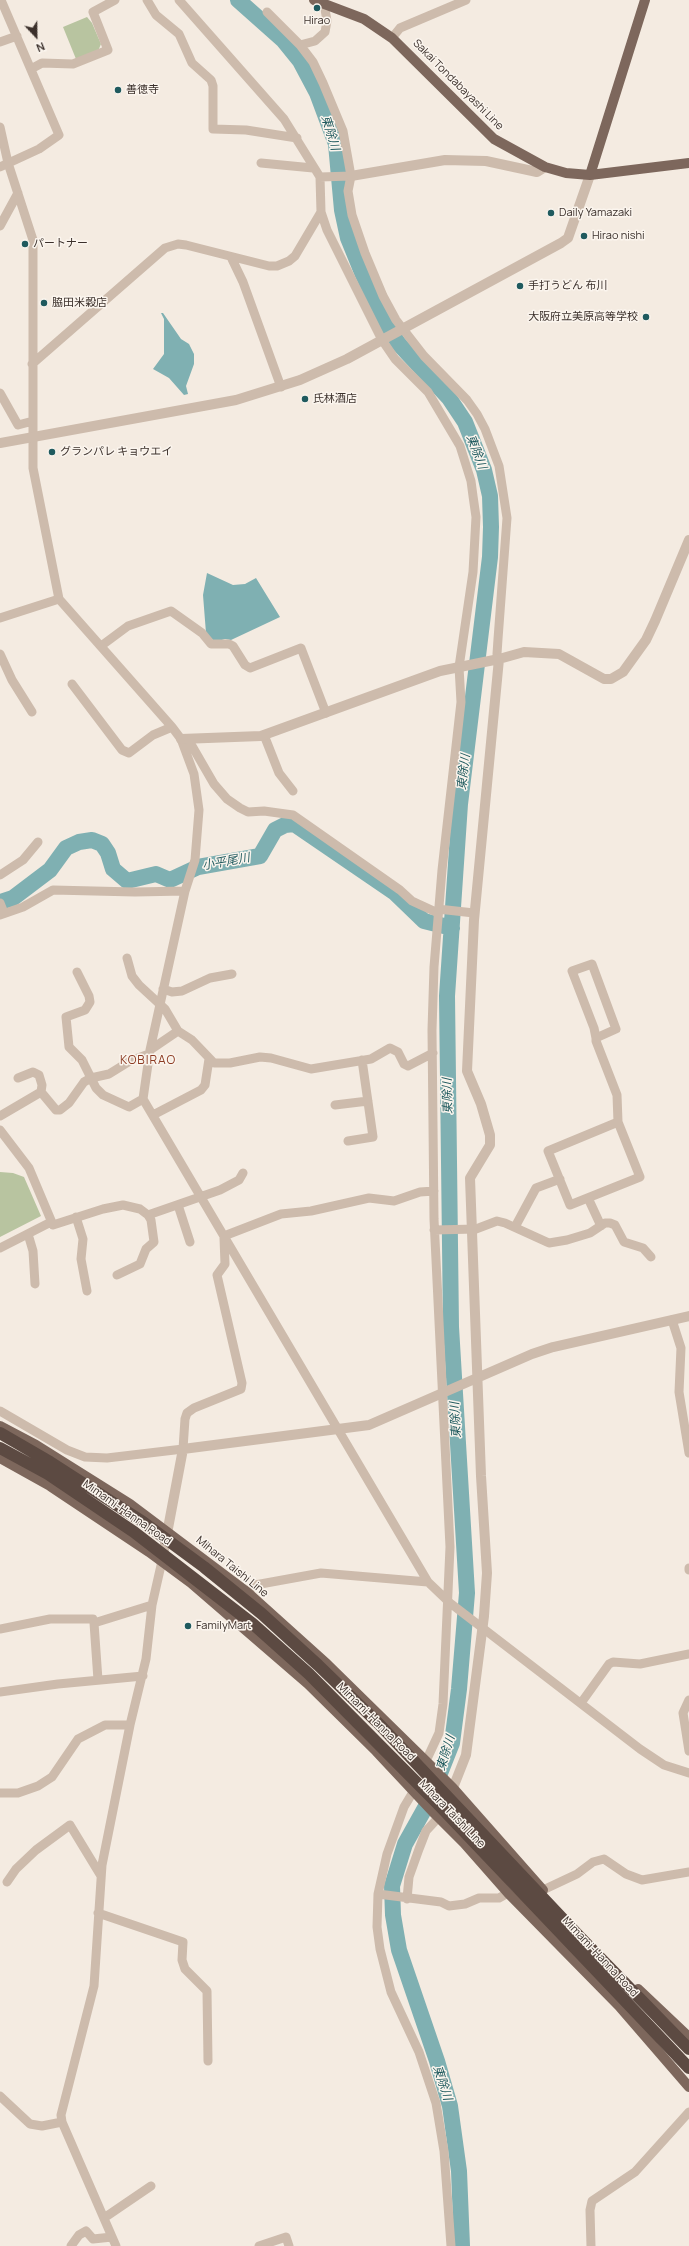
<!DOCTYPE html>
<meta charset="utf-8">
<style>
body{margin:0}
#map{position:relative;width:689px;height:2246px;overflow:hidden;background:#f4ebe1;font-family:Manrope,sans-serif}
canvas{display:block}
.north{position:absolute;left:16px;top:16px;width:40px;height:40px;-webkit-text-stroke:3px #fbf5ee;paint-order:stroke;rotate:158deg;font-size:11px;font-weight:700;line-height:16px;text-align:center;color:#3b302b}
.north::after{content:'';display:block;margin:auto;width:14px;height:18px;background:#3b302b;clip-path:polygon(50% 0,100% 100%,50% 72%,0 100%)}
</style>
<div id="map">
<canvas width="689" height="2246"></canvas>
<div class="north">N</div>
</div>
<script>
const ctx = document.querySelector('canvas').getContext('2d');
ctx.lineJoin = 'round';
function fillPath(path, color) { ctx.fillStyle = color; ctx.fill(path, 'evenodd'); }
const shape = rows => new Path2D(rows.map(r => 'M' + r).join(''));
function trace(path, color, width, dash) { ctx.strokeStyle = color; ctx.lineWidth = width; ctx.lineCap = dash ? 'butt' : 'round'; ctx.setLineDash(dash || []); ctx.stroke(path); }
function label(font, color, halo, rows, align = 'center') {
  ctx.font = font + ' Manrope,"Noto Sans JP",sans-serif'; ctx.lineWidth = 3; ctx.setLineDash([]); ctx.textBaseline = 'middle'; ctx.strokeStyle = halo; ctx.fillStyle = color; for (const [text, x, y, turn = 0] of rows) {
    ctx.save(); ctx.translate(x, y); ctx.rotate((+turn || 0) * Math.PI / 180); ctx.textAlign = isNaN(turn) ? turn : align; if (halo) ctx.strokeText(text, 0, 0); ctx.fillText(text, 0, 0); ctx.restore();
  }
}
fillPath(shape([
 [87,17,92,23,101,44,98,51,76,59,63,27],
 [0,1172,13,1173,24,1177,41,1216,0,1237]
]), '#b8c4a0');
fillPath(shape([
 [161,313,163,313,181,339,189,344,194,354,194,364,186,386,188,394,184,395,169,378,153,369,164,354,164,319],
 [207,573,233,585,245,584,256,578,280,617,231,640,225,639,215,642,206,633,203,595]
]), '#7fb0b2');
trace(shape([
 [238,0,283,40,300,61,317,93,336,144,342,210,348,238,363,275,386,325,399,344,449,398,465,422,484,470,490,496,491,527,490,557,460,804,447,996,451,1327,467,1593,459,1689,452,1743,429,1801,405,1844,392,1886,393,1915,399,1950,437,2061,450,2106,459,2171,462,2246],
 [0,902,13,898,50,870,66,848,79,842,92,840,102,844,108,853,113,869,127,881,156,874,170,880,198,867,260,856,275,830,285,825,294,824,395,893,424,921,452,928]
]), '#7fb0b2', 16);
trace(shape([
 [147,0,156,15,179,34,192,63,211,80,213,86,213,129,246,130,297,138],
 [179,0,284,119,320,177,321,212,327,230,382,340,395,359,428,392,460,446,471,481,473,496,476,517,473,572,459,667,461,702,442,870,434,967,432,1030,434,1219,450,1547,443,1704,439,1733,426,1761],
 [324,3,327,21,325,32,315,41,300,45,313,62,323,83,343,131,351,176,348,191,352,215,365,253,383,296,396,320,424,356,467,400,477,414,485,429,499,466,507,518,498,639,497,654,499,659],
 [267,12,300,45],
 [392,38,400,28,466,0],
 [0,42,17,36],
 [31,69,42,63,73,64,108,50,93,12,115,0],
 [0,127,8,163,33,240,33,468,59,599,172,727,181,739,194,774,199,810,195,860,185,891,150,1050,143,1099,428,1582,450,1603,640,1749,664,1765,689,1773],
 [261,163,313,168],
 [0,167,39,149,59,135,1,0],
 [320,177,351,176],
 [0,226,18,193],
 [231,257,243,282,281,387],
 [32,364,165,248,178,244,186,245,269,266,277,266,289,261,295,256,321,212],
 [0,393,18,425,33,421],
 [0,618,59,599],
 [101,646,128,626,171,611,202,633,211,644,229,644,233,646,245,665,250,668,301,648,326,713],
 [0,654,12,680,32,712],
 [72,684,122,750,129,753,153,735,172,727],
 [264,735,279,773,293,791],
 [188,739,214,784,227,799,240,808,248,812,264,811,293,815,400,890,412,901,438,913],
 [0,875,23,860,38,842],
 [0,903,4,913],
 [438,909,474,913],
 [0,915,23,907,53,890,135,892,185,891],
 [127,958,132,976,139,985,165,1009,178,1031,192,1040,214,1063,230,1063,260,1057,271,1058,311,1069,371,1059,390,1048,398,1052,404,1064,408,1066,433,1053],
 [77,972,89,996,90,1002,85,1010,66,1017,69,1047,82,1060,96,1088,103,1095,129,1107,143,1099],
 [163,989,172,992,182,991,210,978,232,974],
 [596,1038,616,1029,592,964,572,971,594,1028,596,1038,596,1041,617,1095,618,1122],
 [150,1050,178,1031],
 [41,1092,56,1110,60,1110,69,1103,84,1082,91,1078,109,1074,130,1061,149,1054],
 [335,1105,368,1101],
 [153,1115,201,1090,205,1085,209,1059],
 [0,1116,41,1092,42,1085,39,1075,33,1072,18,1078],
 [618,1122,640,1177,570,1205,548,1151,618,1122],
 [0,1130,29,1168,53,1225,103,1209,123,1205,140,1209,148,1215,151,1220,154,1242,146,1249,140,1264,117,1275],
 [348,1141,373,1137,362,1060],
 [588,1198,601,1226],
 [178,1205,190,1242],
 [148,1215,220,1190,239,1180,243,1173],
 [76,1217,83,1239,81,1259,87,1291],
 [515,1227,536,1188,560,1179],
 [434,1230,476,1229,497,1221,505,1223,549,1243,567,1240,590,1233,605,1223,610,1223,615,1225,624,1242,643,1248,651,1257],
 [28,1234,33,1251,35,1284],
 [224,1236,281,1214,311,1211,369,1198,394,1201,420,1192,434,1191],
 [0,1248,51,1222],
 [672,1320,681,1348,679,1392,689,1453],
 [0,1411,67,1450,85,1457,107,1458,183,1449,185,1419,187,1413,194,1408,241,1389,242,1383,217,1275,225,1264,224,1238],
 [689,1568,689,1570],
 [247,1592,255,1585,321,1573,428,1582],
 [0,1629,50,1619,93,1619,94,1623],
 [98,1680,94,1623,152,1605],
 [0,1692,58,1684,143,1676],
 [689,1700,683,1713,689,1751],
 [581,1703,609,1664,613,1662,640,1664,689,1654],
 [413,1792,404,1807,387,1854,378,1894,377,1927,380,1949,391,1992,419,2052,436,2103,444,2151,451,2246],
 [0,1793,18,1793,38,1786,52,1777,78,1739,105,1725,130,1725],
 [7,1882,16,1869,36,1850,70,1825,101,1876],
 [543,1890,577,1874,593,1862,604,1859,626,1874,642,1880,689,1872],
 [378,1894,441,1902,449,1906,465,1904,479,1898,499,1898,508,1893],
 [407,1899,409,1877,419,1849,426,1831,438,1818],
 [98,1913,183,1942,182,1960,185,1969,207,1991,208,2061],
 [0,2096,30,2124,42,2126,62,2122],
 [104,2218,151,2186],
 [71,2246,79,2235,86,2231,93,2239,112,2237],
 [116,2246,62,2122,61,2115,94,1986,102,1865,130,1725,146,1659,152,1605,162,1561],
 [259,2246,286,2237,289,2246],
 [591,2246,590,2210,592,2201,635,2172,689,2112]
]), '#cdbbac', 9);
trace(shape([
 [351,176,445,160,486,161,537,172,545,167],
 [0,443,236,400,300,380,347,359,561,243,568,238,590,175],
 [181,739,261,736,440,671,499,659,524,652,559,654,604,679,611,679,623,672,646,640,655,621,689,540],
 [162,1560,183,1449,369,1425,532,1354,553,1347,689,1316],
 [453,1788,466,1755,484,1616,487,1573,481,1476,470,1178,490,1145,490,1135,481,1104,467,1071,474,920,499,659]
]), '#cdbbac', 10);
trace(shape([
 [314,0,364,19,392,38,494,139,545,167,566,173,590,175,689,163],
 [590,175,645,0],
 [0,1426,36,1445,130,1504,247,1592,327,1664,426,1761,453,1788,543,1890],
 [0,1458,50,1486,149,1552,191,1583,308,1684,376,1751,435,1814,464,1843,508,1893,619,2006,689,2087],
 [638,1989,689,2037]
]), '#7d675c', 10);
trace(shape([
 [0,1433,50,1462,143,1522,204,1567,262,1614,318,1665,379,1724,579,1936,689,2049],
 [0,1448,48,1474,134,1532,253,1624,309,1674,437,1803,689,2068]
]), '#5c4a42', 12);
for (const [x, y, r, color] of [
 [317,8,4,"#1f5a5e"],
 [118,90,4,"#1f5a5e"],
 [551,213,4,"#1f5a5e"],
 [584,236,4,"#1f5a5e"],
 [25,244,4,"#1f5a5e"],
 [520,286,4,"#1f5a5e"],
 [44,303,4,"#1f5a5e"],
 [646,317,4,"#1f5a5e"],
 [305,399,4,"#1f5a5e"],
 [52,452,4,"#1f5a5e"],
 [188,1626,4,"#1f5a5e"]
]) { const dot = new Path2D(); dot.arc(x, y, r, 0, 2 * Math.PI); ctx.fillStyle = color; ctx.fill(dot); trace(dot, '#fbf5ee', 1.5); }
label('11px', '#3b302b', '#fbf5ee', [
 ["Hirao",317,21,"center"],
 ["善徳寺",126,90],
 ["Daily Yamazaki",559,213],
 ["Hirao nishi",592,236],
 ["パートナー",33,244],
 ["手打うどん 布川",528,286],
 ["脇田米穀店",52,303],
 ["大阪府立美原高等学校",638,317,"right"],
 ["氏林酒店",313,399],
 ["グランパレ キョウエイ",60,452],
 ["FamilyMart",196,1626]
], 'left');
label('11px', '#3b302b', '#fbf5ee', [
 ["Sakai Tondabayashi Line",458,85,45],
 ["Mimami-Hanna Road",127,1513,35],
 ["Mihara Taishi Line",232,1567,39],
 ["Mimami-Hanna Road",376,1722,45],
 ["Mihara Taishi Line",452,1814,46],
 ["Mimami-Hanna Road",600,1957,47]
]);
label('italic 12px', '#1f5a5e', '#fbf5ee', [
 ["東除川",330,133,73],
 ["東除川",476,452,69],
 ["東除川",464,772,-83],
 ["小平尾川",226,862,-10],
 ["東除川",448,1096,-91],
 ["東除川",456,1420,-93],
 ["東除川",446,1753,-73],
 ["東除川",442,2083,72]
]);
ctx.letterSpacing = '1px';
label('12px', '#8c3b22', '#fbf5ee', [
 ["KOBIRAO",148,1061]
]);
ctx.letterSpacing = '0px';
</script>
